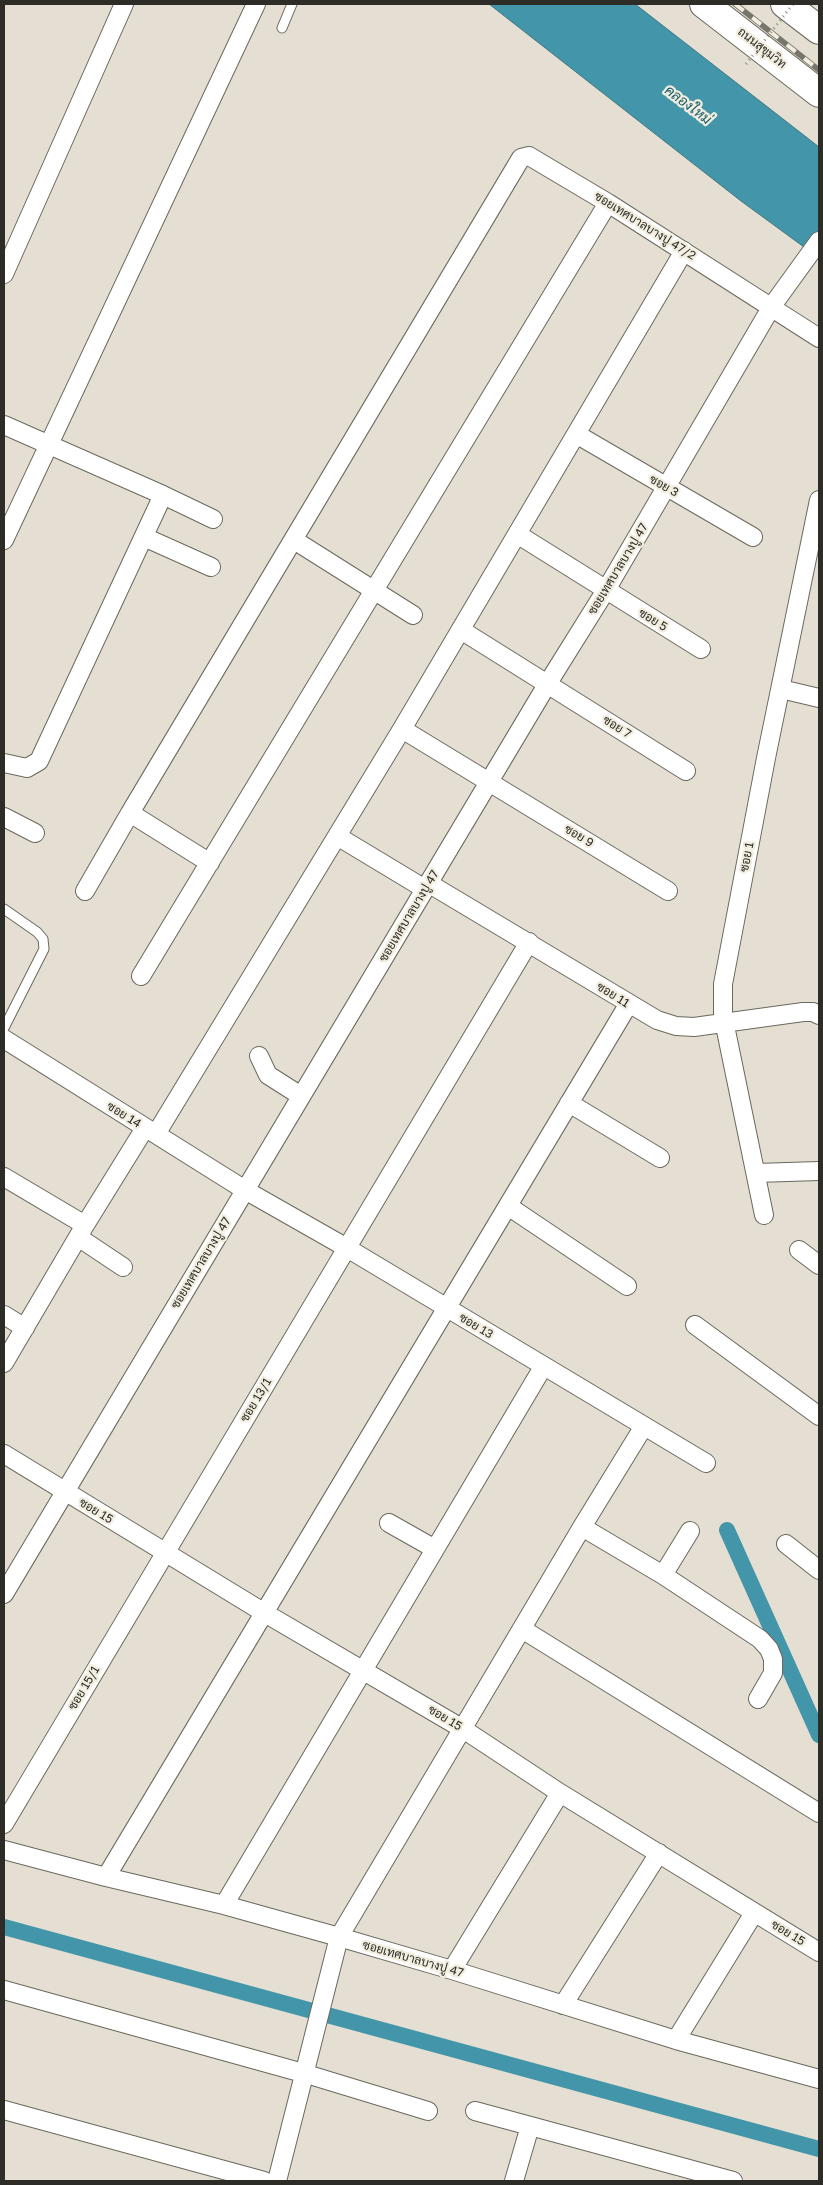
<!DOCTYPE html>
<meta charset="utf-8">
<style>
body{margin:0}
#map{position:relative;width:823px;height:2185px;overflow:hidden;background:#e4dfd2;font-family:"Golos Text",sans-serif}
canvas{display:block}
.frame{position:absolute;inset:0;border:5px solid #2e2c27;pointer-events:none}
</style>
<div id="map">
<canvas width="823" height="2185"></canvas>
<div class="frame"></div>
</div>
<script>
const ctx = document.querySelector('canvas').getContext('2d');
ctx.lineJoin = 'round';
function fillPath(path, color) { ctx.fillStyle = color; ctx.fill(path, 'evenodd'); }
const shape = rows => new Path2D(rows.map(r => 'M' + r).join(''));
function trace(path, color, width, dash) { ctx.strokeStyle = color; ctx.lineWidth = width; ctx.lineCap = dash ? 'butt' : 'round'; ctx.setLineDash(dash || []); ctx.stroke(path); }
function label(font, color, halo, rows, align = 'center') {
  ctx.font = font + ' "Golos Text",Sarabun,sans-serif'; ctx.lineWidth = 4.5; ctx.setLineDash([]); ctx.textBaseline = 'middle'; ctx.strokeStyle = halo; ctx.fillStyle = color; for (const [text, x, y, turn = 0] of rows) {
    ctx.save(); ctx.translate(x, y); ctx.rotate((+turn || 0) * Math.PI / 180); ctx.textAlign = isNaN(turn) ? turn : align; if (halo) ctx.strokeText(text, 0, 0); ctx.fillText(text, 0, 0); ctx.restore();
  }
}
const water = shape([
 [489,4,635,4,819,147,819,258,741,201,489,4]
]);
fillPath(water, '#4396a9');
trace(water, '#3d7682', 1);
trace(shape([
 [727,1530,819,1735],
 [4,1927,819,2149]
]), '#4396a9', 16);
const lane = shape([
 [282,28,292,4],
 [4,909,37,932,43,939,44,949,4,1028]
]);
const street = shape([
 [4,274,124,4],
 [4,425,163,495,39,761,27,768,4,763],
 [576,434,753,537],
 [163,495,213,519],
 [517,534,701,649],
 [144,537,211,567],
 [4,540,256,4],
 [294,540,413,615],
 [461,630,686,771],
 [781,689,819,698],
 [402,729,668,891],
 [4,817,35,833],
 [337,836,425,889],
 [210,863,130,813,521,158,529,156,608,203,819,338],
 [428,883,657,1020,676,1026,694,1027,803,1012,813,1012,819,1015],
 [85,891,130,813],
 [141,976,608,203],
 [4,1039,245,1190,347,1248,706,1463],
 [259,1056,268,1075,301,1096],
 [569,1103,660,1158],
 [156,1134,402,729,684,251],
 [756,1173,819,1171],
 [4,1177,85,1225],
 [508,1206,627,1286],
 [764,1215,723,1016,723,984,766,758,819,500],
 [78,1237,123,1267],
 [799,1250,819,1265],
 [4,1315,25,1328],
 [695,1325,819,1416],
 [4,1363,85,1225,145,1128],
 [4,1454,263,1612,463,1729,560,1793,819,1952],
 [389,1523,435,1549],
 [582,1527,663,1575,760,1639,769,1649,773,1659,773,1673,758,1699],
 [786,1544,819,1570],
 [663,1575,690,1531],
 [4,1594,548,683,606,590,772,306,819,241],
 [522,1629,819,1813],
 [4,1824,529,942],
 [4,1850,106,1877,224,1905,339,1937,452,1970,676,2040,819,2079],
 [106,1877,628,1005],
 [224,1905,543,1367],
 [452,1970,560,1793],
 [4,1990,303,2073,428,2111],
 [563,2005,659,1853],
 [676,2040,754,1913],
 [4,2110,264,2181],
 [475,2111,733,2181],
 [277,2181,339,1937,582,1527,644,1426],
 [514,2181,530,2126]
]);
const highway = shape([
 [704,4,819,93],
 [785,4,819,30]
]);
trace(lane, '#6b685c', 11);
trace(street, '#6b685c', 20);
trace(highway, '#6b685c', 30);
trace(lane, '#fff', 9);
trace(street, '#fff', 18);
trace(highway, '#fff', 28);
const rail = shape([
 [735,4,819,70]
]);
trace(rail, '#78756c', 5.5);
trace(rail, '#f1eddf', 4, [11]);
trace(shape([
 [746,64,793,4]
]), '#908d83', 3, [1, 4]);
label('12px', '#2e2c27', '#f1eddf', [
 ["ถนนสุขุมวิท",762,48,38],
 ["ซอยเทศบาลบางปู 47/2",645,226,32],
 ["ซอย 3",664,486,30],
 ["ซอยเทศบาลบางปู 47",618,569,-59],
 ["ซอย 5",653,620,32],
 ["ซอย 7",617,727,32],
 ["ซอย 9",579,836,31],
 ["ซอย 1",747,857,-79],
 ["ซอยเทศบาลบางปู 47",409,916,-59],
 ["ซอย 11",613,995,32],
 ["ซอย 14",124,1115,32],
 ["ซอยเทศบาลบางปู 47",201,1263,-59],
 ["ซอย 13",476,1326,31],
 ["ซอย 13/1",256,1400,-59],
 ["ซอย 15",96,1511,31],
 ["ซอย 15/1",84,1688,-59],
 ["ซอย 15",445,1718,31],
 ["ซอย 15",788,1933,31],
 ["ซอยเทศบาลบางปู 47",413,1959,16]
]);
label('italic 14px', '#185c6a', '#f1eddf', [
 ["คลองใหม่",688,105,37]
]);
</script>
